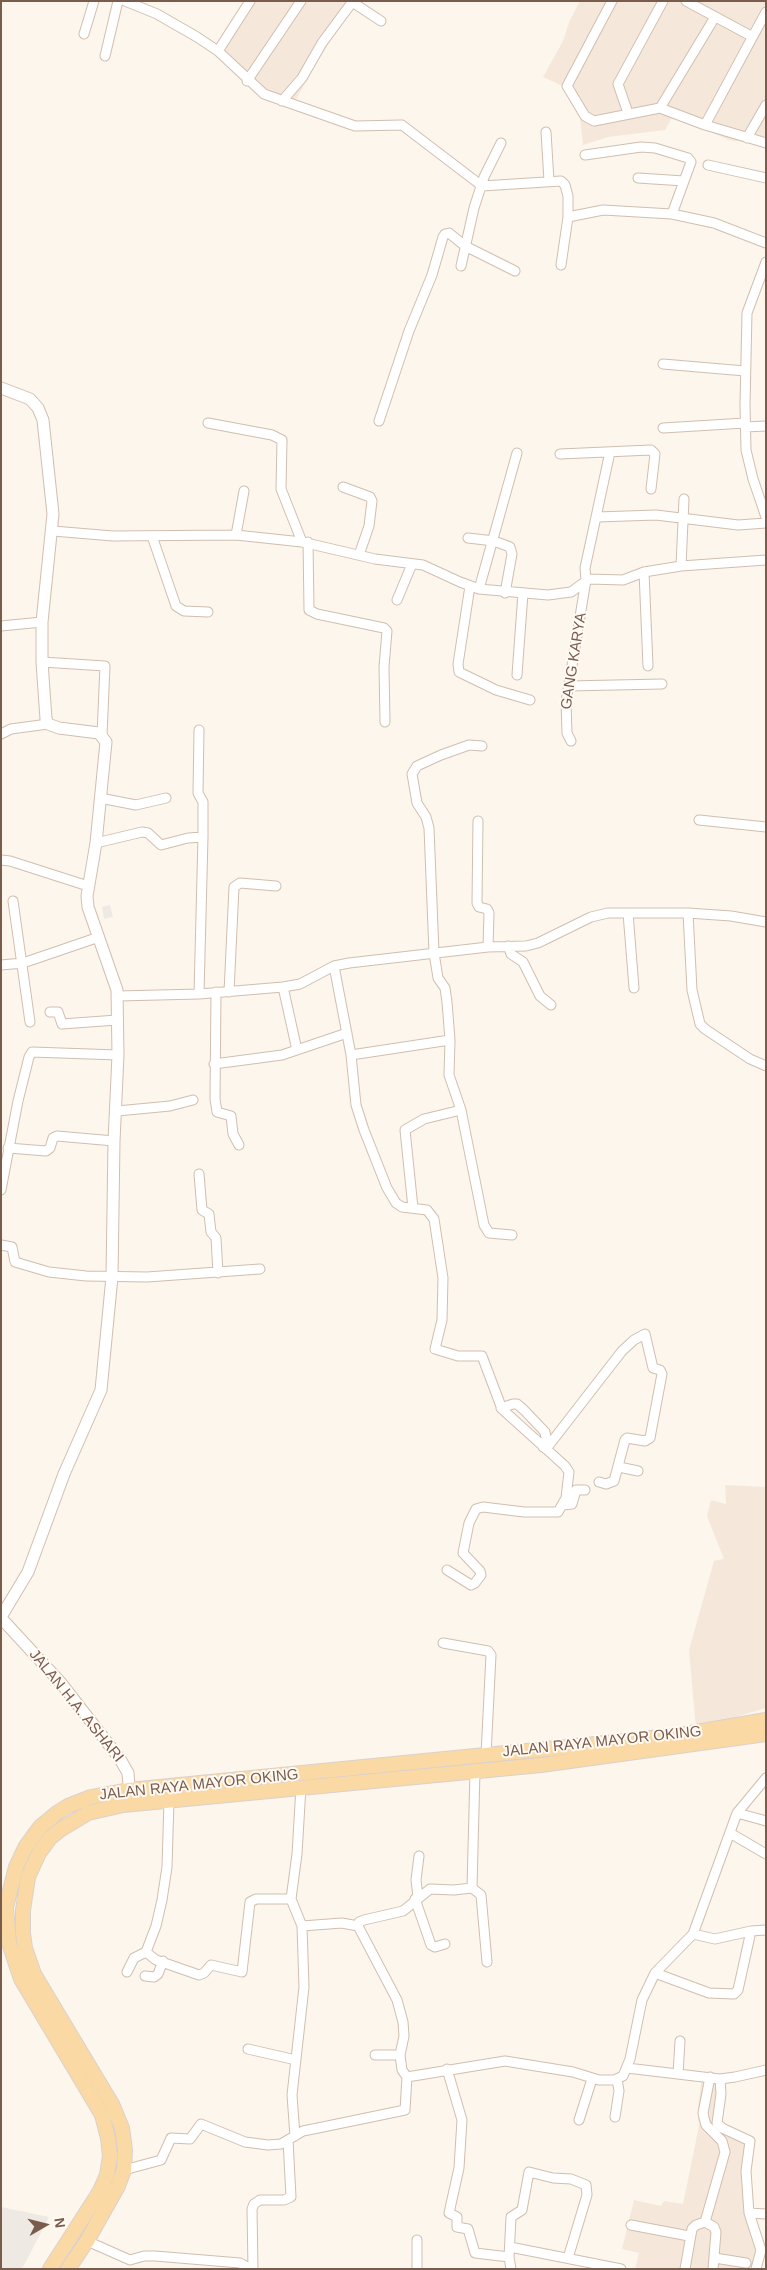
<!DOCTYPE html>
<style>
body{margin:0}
#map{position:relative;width:767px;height:2270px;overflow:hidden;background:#fdf6ec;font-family:Helvetica,sans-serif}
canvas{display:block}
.frame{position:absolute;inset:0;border:2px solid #7a5c4d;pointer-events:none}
.north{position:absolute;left:20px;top:2200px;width:50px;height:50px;-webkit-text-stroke:4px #fffaf3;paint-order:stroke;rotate:82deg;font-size:14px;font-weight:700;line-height:20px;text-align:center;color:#7a5c4d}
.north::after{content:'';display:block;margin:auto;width:18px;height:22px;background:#7a5c4d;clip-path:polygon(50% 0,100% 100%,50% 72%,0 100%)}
</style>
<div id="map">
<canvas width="767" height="2270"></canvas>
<div class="frame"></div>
<div class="north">N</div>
</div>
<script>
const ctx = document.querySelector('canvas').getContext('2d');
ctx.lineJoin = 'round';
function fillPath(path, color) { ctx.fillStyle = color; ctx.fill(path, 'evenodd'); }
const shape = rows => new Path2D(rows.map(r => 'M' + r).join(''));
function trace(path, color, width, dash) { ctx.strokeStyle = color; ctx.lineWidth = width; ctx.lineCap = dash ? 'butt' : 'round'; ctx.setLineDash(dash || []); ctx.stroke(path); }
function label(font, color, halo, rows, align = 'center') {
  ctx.font = font + ' Helvetica,sans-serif'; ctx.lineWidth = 4; ctx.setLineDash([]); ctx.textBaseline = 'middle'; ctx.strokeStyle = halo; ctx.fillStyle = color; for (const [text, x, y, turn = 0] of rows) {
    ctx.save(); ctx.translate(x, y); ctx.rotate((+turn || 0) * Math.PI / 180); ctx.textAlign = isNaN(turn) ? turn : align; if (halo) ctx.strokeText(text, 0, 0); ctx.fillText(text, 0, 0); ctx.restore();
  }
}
fillPath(shape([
 [248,1,358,1,321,55,295,101,262,94,217,48],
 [580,1,766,1,766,145,729,140,673,116,665,130,608,137,583,145,580,119,567,88,543,77,563,41,570,20],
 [725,1485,766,1487,766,1708,696,1729,689,1650,714,1561,724,1559,707,1516,711,1500,726,1504],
 [702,2077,725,2079,722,2103,716,2124,751,2143,746,2210,760,2248,756,2269,635,2269,639,2253,622,2249,634,2200,661,2206,664,2201,683,2204,700,2121,698,2120,698,2107]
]), '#f5e8da');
fillPath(shape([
 [110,905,113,917,104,919,102,907],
 [1,2207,49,2217,22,2269,1,2269]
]), '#efe9e4');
const minor = shape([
 [125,1,157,14,197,37,218,51,264,94,355,126,402,125,482,186,561,181,565,185,568,196,568,217,561,265],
 [612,1,567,86,585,116,594,121,660,108,705,125,766,143],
 [686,1,751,36],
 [352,2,381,21],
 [84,34,94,1],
 [218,51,250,1],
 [105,56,118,1],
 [247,81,301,1],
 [282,101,302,78,322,43,353,1],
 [660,108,715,17],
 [628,113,618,84,663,1],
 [705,125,766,12],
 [546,132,549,181],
 [747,138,766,105],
 [585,155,641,147,655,148,688,158,691,162,672,214],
 [708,165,766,178],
 [638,178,684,181],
 [568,217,603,210,672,214,714,223,766,243],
 [766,262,747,313,745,405,746,450,753,479,766,517],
 [461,266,474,208,484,177,501,143],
 [663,364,745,371],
 [379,421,409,331,432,275,443,237,445,234,449,233,465,246,515,271],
 [208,423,272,435,282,440,281,489,302,542],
 [745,427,766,426],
 [663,428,745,423],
 [560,454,651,450,655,454,651,489],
 [343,487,370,497,372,501,369,526,359,555],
 [597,517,656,515,738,525,766,523],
 [53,531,113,536,236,535,302,542,375,559,423,565,460,582,479,589,548,595,571,592,589,579,623,580,644,572,681,566,766,560],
 [236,535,244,491],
 [152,536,176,606,184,611,208,612],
 [468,538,494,541,510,547,512,554,505,593],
 [308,542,309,610,317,614,384,628,387,631,384,667,385,722],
 [681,566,684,499],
 [644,572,648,666],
 [470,586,458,664,459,672,496,690,530,700],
 [479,589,517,453],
 [397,600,412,564],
 [1,626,42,622],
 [42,662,105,666,102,735],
 [517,675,523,593],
 [568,686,662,684],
 [1,734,11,729,48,724],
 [571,741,567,733,566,702,586,580,585,568,610,452],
 [482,746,469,745,441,755,417,766,412,774,417,803,426,817,429,828,434,953,438,978,445,988,447,1002,450,1040,449,1075,461,1110,484,1225,489,1233,512,1235],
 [100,798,136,805,166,798],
 [699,820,766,827],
 [478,821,477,903,479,907,487,909,489,913,488,947],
 [96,843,142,832,148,833,161,845,188,838,203,837],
 [1,860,10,861,88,886],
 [13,901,30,1022],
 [628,913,634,988],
 [688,913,692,990,700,1024,705,1029,750,1059,766,1066],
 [508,946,511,954,523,962,540,996,551,1005],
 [1,965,23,963,99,937],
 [334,966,351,1055,356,1105,364,1130,387,1188,396,1203,402,1207,427,1210,434,1219,443,1278,442,1320,435,1349,458,1356,482,1356,502,1409,565,1466,569,1472,566,1498,558,1512,524,1512,483,1507,476,1509,469,1523,463,1553,480,1571,481,1575,475,1583,471,1585,447,1570],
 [283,987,297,1050],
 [216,992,215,1099,217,1112,231,1116,233,1134,239,1145],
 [229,992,234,887,240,883,276,886],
 [199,994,203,837,203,802,198,793,199,730],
 [118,996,199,994,283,987,300,984,334,966,349,963,488,947,526,946,538,943,591,917,608,913,688,913,731,916,766,922],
 [50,1012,58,1012,62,1024,117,1020],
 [351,1055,450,1040],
 [214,1064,282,1055,347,1033],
 [117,1111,170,1106,193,1100],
 [8,1148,46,1151,50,1148,53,1138,57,1136,114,1141],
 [199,1174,202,1210,209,1214,211,1232,216,1238,218,1273],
 [1,1190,18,1101,29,1057,32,1052,118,1055],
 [413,1208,405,1130,424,1119,461,1110],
 [1,1245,12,1247,15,1262,49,1272,86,1276,147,1277,260,1269],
 [501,1408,513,1404,517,1404,524,1410,545,1432,546,1438,543,1447],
 [546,1449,622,1351,634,1340,645,1334,653,1368,660,1370,662,1374,650,1438,645,1441,627,1438,625,1440,614,1481,606,1484,599,1482],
 [619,1467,638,1471],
 [563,1505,572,1504,576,1490,585,1490],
 [443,1643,488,1651,491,1655,486,1755],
 [737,1813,766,1821],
 [730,1833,766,1854],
 [472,1888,475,1771],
 [472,1888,481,1895,487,1962],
 [418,1897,416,1880,419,1856],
 [415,1899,431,1945,435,1947,445,1944],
 [302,1926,342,1923,358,1926],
 [358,1926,359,1922,364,1920,403,1911,430,1889,454,1890,472,1888],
 [693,1934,715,1939,751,1931,766,1930],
 [146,1952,156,1960,199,1975,204,1973,211,1965,242,1972,250,1902,256,1899,291,1899],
 [146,1952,156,1926,162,1900,167,1867,169,1800],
 [127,1972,134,1958,146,1952],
 [655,1973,709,1993,734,1994,738,1990,751,1931],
 [145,1976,154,1977,158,1974,163,1961],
 [248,2049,296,2060],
 [375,2055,400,2055],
 [627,2068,720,2079,735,2077,766,2070],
 [447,2069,462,2120,459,2168,449,2213,457,2217,457,2227,468,2229,475,2253,509,2257],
 [678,2074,680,2041],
 [407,2077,505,2061,573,2072,599,2080,614,2080,623,2076,630,2059,642,2000,655,1973,693,1934,737,1813,766,1778],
 [720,2079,721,2094,717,2123,722,2128,750,2141,746,2171,749,2213,761,2250,756,2269],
 [615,2117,619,2091,617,2079],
 [579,2120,592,2079],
 [295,2136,292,2095,304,1987,302,1926,291,1899,297,1854,301,1787],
 [124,2170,161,2160,171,2138,190,2139,201,2124,245,2142,268,2145,281,2144,303,2131,318,2128,405,2110,407,2077,402,2070,400,2055,404,2036,403,2022,397,2000,358,1926],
 [749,2213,766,2214],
 [705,2222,725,2152,722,2141,706,2125,704,2118,703,2113,710,2077],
 [631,2225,689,2236],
 [417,2240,417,2269],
 [87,2241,130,2260,144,2256,155,2256,240,2263,251,2269],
 [510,2247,621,2269],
 [715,2258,746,2263],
 [253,2269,252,2209,254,2204,260,2200,284,2200,291,2197,288,2140],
 [511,2269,509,2257,511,2217,522,2210,529,2172,553,2178,571,2179,586,2185,587,2195,568,2258],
 [685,2269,692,2229,696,2225,705,2222,714,2227,716,2232,713,2269]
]);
const tertiary = shape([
 [1,388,30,399,38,408,43,420,53,514,42,622,42,662,46,719,48,724,59,728,99,733,106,742,96,843,87,896,88,907,117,990,118,1055,114,1141,112,1277,101,1390,64,1474,28,1572,1,1617],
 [1,1618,61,1683,120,1759,128,1773,130,1797]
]);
const primary = shape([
 [50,2269,100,2191,107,2175,110,2156,108,2138,102,2115,21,1979,9,1943,6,1907,16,1867,26,1846,40,1827,57,1813,68,1806,91,1797,129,1790,567,1747,679,1735,766,1720],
 [68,2269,87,2241,118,2186,124,2170,125,2150,122,2128,112,2104,34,1974,25,1948,23,1933,23,1910,28,1877,39,1853,50,1838,60,1830,88,1813,123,1805,541,1765,766,1734]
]);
trace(minor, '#d1beb0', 11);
trace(tertiary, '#d1beb0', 13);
trace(primary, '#dad1cd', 16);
trace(minor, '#fff', 9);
trace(tertiary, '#fff', 11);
trace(primary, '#fbd9a5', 14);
label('15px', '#7a5c4d', '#fffaf3', [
 ["GANG KARYA",574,661,-81],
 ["JALAN H.A. ASHARI",76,1706,51],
 ["JALAN RAYA MAYOR OKING",602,1742,-6],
 ["JALAN RAYA MAYOR OKING",199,1785,-6]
]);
</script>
